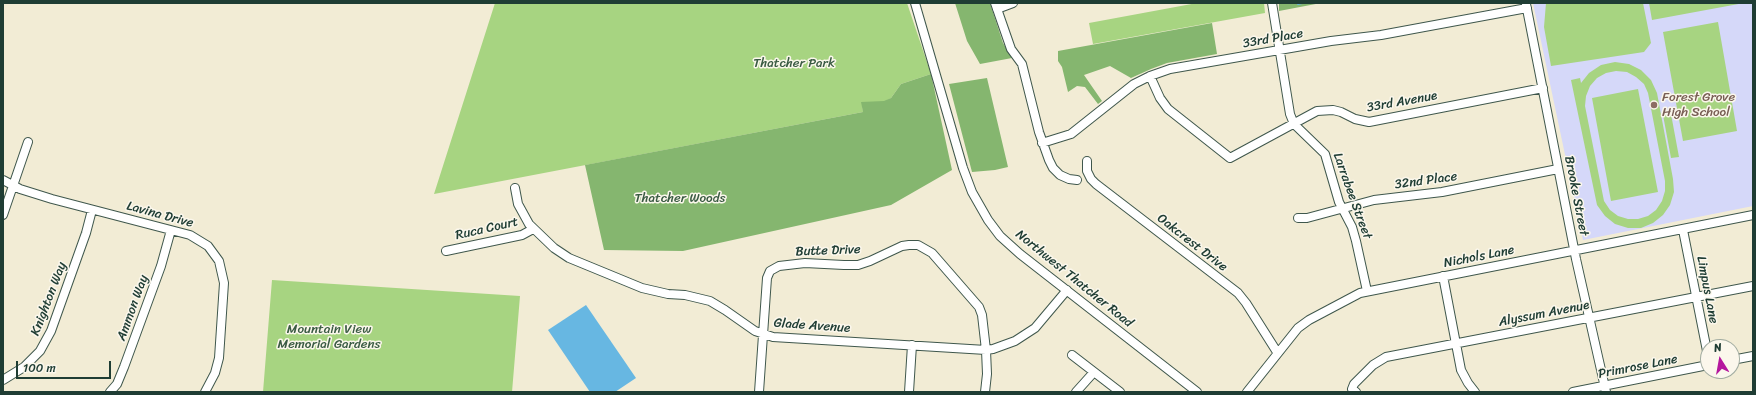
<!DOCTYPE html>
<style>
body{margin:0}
#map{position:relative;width:1756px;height:395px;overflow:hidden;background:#f2ecd5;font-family:Sriracha,sans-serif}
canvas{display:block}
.frame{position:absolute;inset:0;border:4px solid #1f3d34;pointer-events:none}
.north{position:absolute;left:1700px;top:339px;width:40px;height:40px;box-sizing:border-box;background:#fbf7ec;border:1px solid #a3ada2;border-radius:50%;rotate:349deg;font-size:11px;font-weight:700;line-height:16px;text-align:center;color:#1f3d34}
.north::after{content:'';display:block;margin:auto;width:14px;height:18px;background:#b5179e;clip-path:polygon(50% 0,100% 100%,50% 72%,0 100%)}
.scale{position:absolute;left:16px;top:361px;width:95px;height:18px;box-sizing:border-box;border:2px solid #1f3d34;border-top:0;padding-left:5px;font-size:12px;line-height:14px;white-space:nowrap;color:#1f3d34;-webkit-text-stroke:3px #fbf7ec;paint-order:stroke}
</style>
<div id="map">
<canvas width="1756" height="395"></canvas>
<div class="frame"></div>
<div class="north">N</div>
<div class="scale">100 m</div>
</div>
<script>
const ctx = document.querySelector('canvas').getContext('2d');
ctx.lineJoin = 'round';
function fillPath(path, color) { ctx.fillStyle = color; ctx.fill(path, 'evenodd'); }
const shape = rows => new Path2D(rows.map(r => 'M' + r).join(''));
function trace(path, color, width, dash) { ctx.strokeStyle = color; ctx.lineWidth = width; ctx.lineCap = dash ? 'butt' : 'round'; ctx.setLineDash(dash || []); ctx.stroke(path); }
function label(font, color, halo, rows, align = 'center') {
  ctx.font = font + ' Sriracha,sans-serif'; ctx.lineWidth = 3; ctx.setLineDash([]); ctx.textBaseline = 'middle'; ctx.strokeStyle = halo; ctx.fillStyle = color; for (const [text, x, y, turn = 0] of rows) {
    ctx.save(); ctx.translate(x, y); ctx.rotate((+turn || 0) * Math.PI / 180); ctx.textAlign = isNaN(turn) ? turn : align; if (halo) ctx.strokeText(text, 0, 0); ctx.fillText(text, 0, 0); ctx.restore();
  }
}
fillPath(shape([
 [1533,3,1753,3,1753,206,1583,240]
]), '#d5d8f9');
fillPath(shape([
 [495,3,907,3,931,74,901,84,891,98,884,102,862,102,863,112,434,194],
 [1197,3,1264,3,1265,13,1093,44,1089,23],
 [1546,3,1643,3,1651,43,1644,52,1551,66,1544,27],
 [1649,3,1744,3,1652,20],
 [1718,22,1737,131,1683,141,1663,32],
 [1615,62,1629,64,1641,70,1651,80,1657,93,1673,179,1674,192,1670,205,1663,215,1653,223,1641,228,1628,228,1615,224,1605,216,1597,205,1571,80,1580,78,1581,83,1589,73,1601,65],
 [1616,71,1627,72,1636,77,1644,84,1648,93,1665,181,1665,191,1662,201,1656,210,1648,216,1638,219,1628,219,1618,216,1610,210,1604,201,1585,106,1586,96,1590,86,1597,78,1606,73],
 [1638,89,1658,192,1611,201,1592,98],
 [1671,114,1679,157,1671,158,1663,115],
 [272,280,520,296,512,392,263,392]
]), '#a7d481');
fillPath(shape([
 [955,3,990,3,1003,43,1012,58,980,64,967,41],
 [1279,3,1321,3,1279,11],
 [1212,23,1217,54,1167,63,1151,69,1131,78,1110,66,1084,75,1102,101,1098,104,1085,87,1077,86,1068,92,1062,67,1058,61,1058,51],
 [931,74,952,170,891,205,683,251,604,250,585,165,863,112,861,102,884,101,891,98,901,84],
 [987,78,1008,167,995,170,972,172,949,84]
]), '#85b66f');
fillPath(shape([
 [586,305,636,378,615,392,590,392,548,330]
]), '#67b7e2');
trace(shape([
 [1298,4,1302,3]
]), '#67b7e2', 2);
const minor = shape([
 [915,3,963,168,972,192,988,220,1000,236,1020,254,1197,392],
 [995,3,1011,49,1022,64,1039,132,1049,160,1053,168,1060,175,1069,179,1077,180],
 [1272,3,1290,114,1294,124,1325,154,1339,202,1352,227,1356,241,1367,291],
 [1526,4,1576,259,1606,392],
 [997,9,1013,3],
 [1150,76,1160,98,1168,109,1230,158,1317,111,1333,110,1341,112,1355,119,1369,122,1543,88],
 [1042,143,1071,134,1134,84,1150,76,1170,69,1331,41,1381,35,1527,8],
 [1087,161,1087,171,1091,179,1096,184,1238,293,1246,303,1277,352],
 [3,180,20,189,52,199,190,235,208,246,219,261,224,283,219,358,215,373,205,392],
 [515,188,518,204,529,224,554,248,569,258,642,288,668,294,685,295,710,301,725,310,755,331,773,337,986,350,993,349,1015,341,1035,328,1067,290],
 [3,215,28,142],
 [1298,218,1307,218,1374,200,1442,192,1558,169],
 [1683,230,1708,356],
 [446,251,522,235,533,229],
 [1443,276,1461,370,1468,383,1475,392],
 [1072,355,1120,392],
 [1732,360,1753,356],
 [3,380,24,367,40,351,51,331,86,233,92,210],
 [110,392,117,384,124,367,161,266,171,230],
 [759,392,767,278,770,271,779,266,805,263,844,265,858,265,870,261,902,246,909,245,918,245,932,253,979,307,982,315,986,350,987,374,985,392],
 [909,392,912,345],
 [1076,392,1094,372],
 [1247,392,1298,328,1309,320,1360,293,1753,215],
 [1356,392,1352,389,1354,384,1373,365,1386,357,1753,286],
 [1573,392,1708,365]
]);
trace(minor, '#3f574c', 10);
trace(minor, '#fff', 8);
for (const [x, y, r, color] of [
 [1654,105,4,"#8d6e63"]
]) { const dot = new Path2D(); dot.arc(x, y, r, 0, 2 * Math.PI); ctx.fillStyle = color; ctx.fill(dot); trace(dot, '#fbf7ec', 1.5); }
label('13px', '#1f3d34', '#fbf7ec', [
 ["33rd Place",1273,39,-10],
 ["33rd Avenue",1402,102,-10],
 ["32nd Place",1426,181,-8],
 ["Larrabee Street",1352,196,70],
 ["Brooke Street",1576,196,79],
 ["Lavina Drive",160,215,15],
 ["Ruca Court",487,229,-13],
 ["Oakcrest Drive",1192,243,38],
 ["Butte Drive",828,251,-2],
 ["Nichols Lane",1479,257,-11],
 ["Northwest Thatcher Road",1074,279,39],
 ["Limpus Lane",1707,290,79],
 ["Knighton Way",49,299,-69],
 ["Ammon Way",133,308,-70],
 ["Alyssum Avenue",1544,314,-11],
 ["Glade Avenue",812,326,4],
 ["Primrose Lane",1638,367,-11]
]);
label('13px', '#3a5b43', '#fbf7ec', [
 ["Thatcher Park",794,64],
 ["Thatcher Woods",680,199],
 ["Mountain View",329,330],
 ["Memorial Gardens",329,345]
]);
label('13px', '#785e54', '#fbf7ec', [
 ["Forest Grove",1662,98],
 ["High School",1662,113]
], 'left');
</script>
